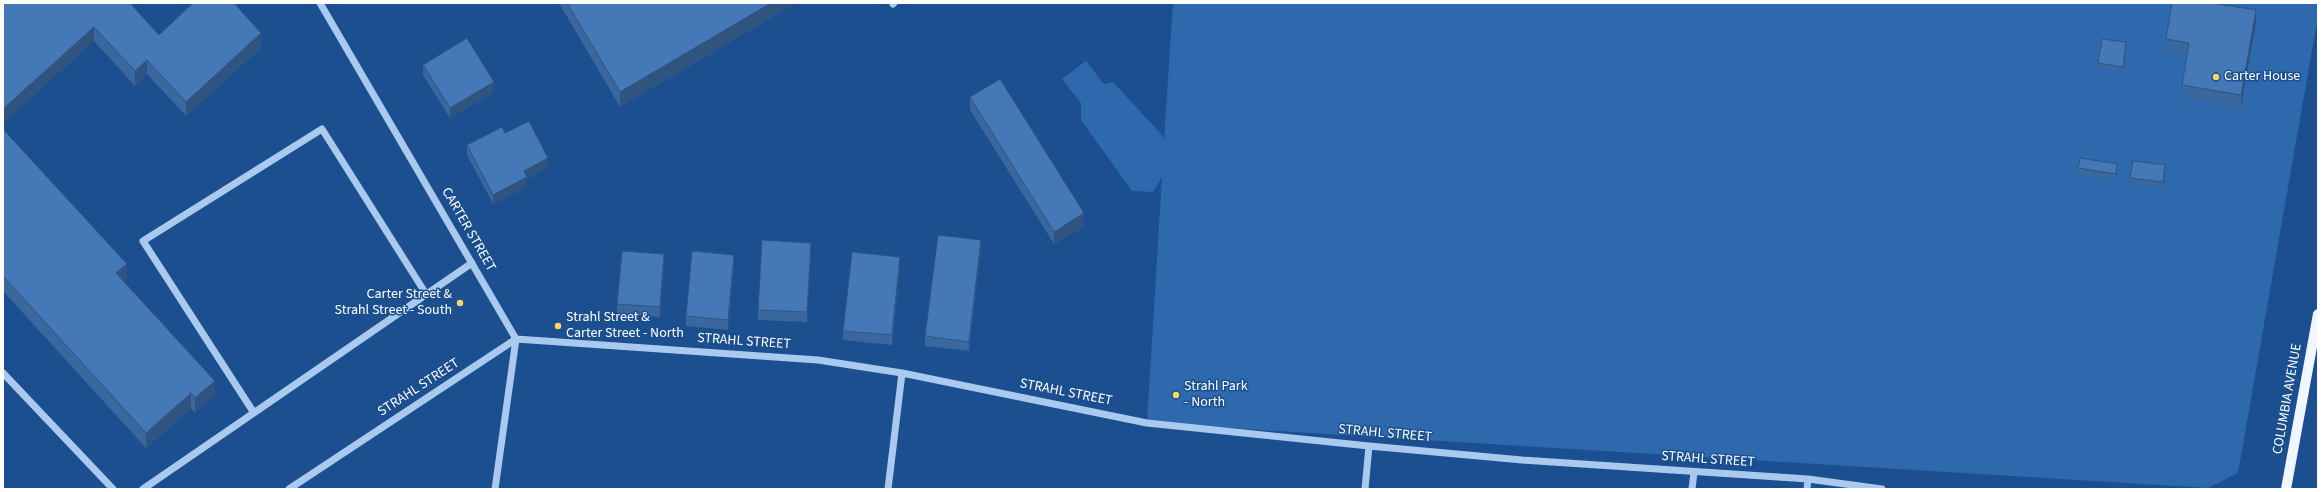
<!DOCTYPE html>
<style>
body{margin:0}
#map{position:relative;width:2321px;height:492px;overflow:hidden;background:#1b4f8f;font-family:"Source Sans 3",sans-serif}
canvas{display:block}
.frame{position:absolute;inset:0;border:4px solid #fff;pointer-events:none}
</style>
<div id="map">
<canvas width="2321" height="492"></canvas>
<div class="frame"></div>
</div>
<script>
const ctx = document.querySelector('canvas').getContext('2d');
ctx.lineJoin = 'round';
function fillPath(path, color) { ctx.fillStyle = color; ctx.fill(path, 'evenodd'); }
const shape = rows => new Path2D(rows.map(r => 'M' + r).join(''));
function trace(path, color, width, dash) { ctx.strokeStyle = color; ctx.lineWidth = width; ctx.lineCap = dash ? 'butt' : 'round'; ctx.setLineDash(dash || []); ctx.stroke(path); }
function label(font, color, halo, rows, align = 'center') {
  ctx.font = font + ' "Source Sans 3",sans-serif'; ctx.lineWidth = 3; ctx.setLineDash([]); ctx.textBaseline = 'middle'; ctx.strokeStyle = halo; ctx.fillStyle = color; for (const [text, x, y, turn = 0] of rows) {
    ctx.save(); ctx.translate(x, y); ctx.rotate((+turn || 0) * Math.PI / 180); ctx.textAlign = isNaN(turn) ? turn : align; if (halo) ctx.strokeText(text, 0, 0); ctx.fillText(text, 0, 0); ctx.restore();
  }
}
fillPath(shape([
 [1173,3,2318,3,2318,16,2238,473,2208,488,1147,423,1162,177,1153,192,1132,191,1081,120,1081,103,1062,79,1086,61,1104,84,1113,82,1161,134,1164,140]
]), '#2e69ad');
trace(shape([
 [320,3,516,339,495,489],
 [893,4,894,3],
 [3,373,113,489],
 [254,413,143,241,322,129,426,294],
 [143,489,472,263],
 [289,489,516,339,818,360,902,373,1147,423,1369,446,1522,460,1808,479,1882,489],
 [888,489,902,373],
 [1365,489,1369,446],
 [1692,489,1694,472],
 [1807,489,1808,479]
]), '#a9c9ee', 7);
trace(shape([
 [2286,489,2318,314]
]), '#f0f6ff', 10);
fillPath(shape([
 [3,3,159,35,261,48,186,116,147,74,135,86,94,41],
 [559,3,796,3,620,107],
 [2256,23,2241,108,2182,98,2182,85,2187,55,2166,52,2166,39],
 [2126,48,2123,72,2098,68,2098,63],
 [423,65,494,92,450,118,423,75],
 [970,97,1084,226,1054,244,970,110],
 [3,129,127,279,124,281,215,395,195,413,191,408,146,448,3,291],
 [505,133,548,168,527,179,527,187,493,204,467,155,467,145],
 [2078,168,2117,170,2116,180,2078,173],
 [2165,171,2163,188,2130,183,2130,178],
 [981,250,969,351,925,346,925,336],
 [811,252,807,322,758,320,758,310],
 [664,264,660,317,617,314,617,304],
 [734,265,728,330,686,326,686,316],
 [900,266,892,345,843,340,843,331]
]), '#3a679d');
fillPath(shape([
 [771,3,796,3,620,107,620,92],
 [2256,10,2256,23,2241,108,2241,95],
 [94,27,94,41,3,124,3,109],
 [261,33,261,48,186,116,186,102],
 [2126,42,2126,48,2123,72,2123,67],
 [147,60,147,74,135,86,135,71],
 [494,82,494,92,450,118,450,108],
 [548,158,548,168,527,179,527,187,493,204,493,195,524,171],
 [2117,164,2117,170,2116,180,2116,174],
 [2165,165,2165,171,2163,188,2163,182],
 [1084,213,1084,226,1054,244,1054,232],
 [981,240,981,250,969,351,969,342],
 [811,243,811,252,807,322,807,312],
 [664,254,664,264,660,317,660,307],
 [734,255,734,265,728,330,728,320],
 [900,257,900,266,892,345,892,335],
 [127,264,127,279,116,288,116,273],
 [215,381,215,395,195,413,195,398],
 [191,393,191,408,146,448,146,433]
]), '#305480');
const building = shape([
 [3,3,130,3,159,35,193,3,234,3,261,33,186,102,147,60,135,71,94,27,3,109,3,3],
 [567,3,771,3,620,92,567,3],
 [2172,3,2212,3,2256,10,2241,95,2182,85,2189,43,2166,39,2172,3],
 [467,38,494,82,450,108,423,65,467,38],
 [2102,39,2126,42,2123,67,2098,63,2102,39],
 [1000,79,1084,213,1054,232,970,97,1000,79],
 [529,121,548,158,524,171,527,177,493,195,467,145,502,127,505,133,529,121],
 [3,129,127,264,116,273,215,381,195,398,191,393,146,433,3,276,3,129],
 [2080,158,2117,164,2116,174,2078,168,2080,158],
 [2133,161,2165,165,2163,182,2130,178,2133,161],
 [938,235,981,240,969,342,925,336,938,235],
 [762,240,811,243,807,312,758,310,762,240],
 [622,251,664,254,660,307,617,304,622,251],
 [692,251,734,255,728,320,686,316,692,251],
 [852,252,900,257,892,335,843,331,852,252]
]);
fillPath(building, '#4478b7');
trace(building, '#305480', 1);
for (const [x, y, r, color] of [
 [2216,77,4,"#ffd166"],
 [460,303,4,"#ffd166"],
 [558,326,4,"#ffd166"],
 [1176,395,4,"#ffd166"]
]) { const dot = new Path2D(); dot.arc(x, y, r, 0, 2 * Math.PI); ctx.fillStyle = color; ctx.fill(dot); trace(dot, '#1b4f8f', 1.5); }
label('14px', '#fff', '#1b4f8f', [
 ["Carter House",2224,77],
 ["Carter Street &",452,295,"right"],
 ["Strahl Street - South",452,311,"right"],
 ["Strahl Street &",566,318],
 ["Carter Street - North",566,334],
 ["Strahl Park",1184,387],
 ["- North",1184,403]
], 'left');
label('14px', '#fff', '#1b4f8f', [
 ["CARTER STREET",468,230,60],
 ["STRAHL STREET",744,342,4],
 ["STRAHL STREET",419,388,-33],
 ["STRAHL STREET",1066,393,11],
 ["COLUMBIA AVENUE",2288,399,-80],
 ["STRAHL STREET",1385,434,5],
 ["STRAHL STREET",1708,460,4]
]);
</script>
